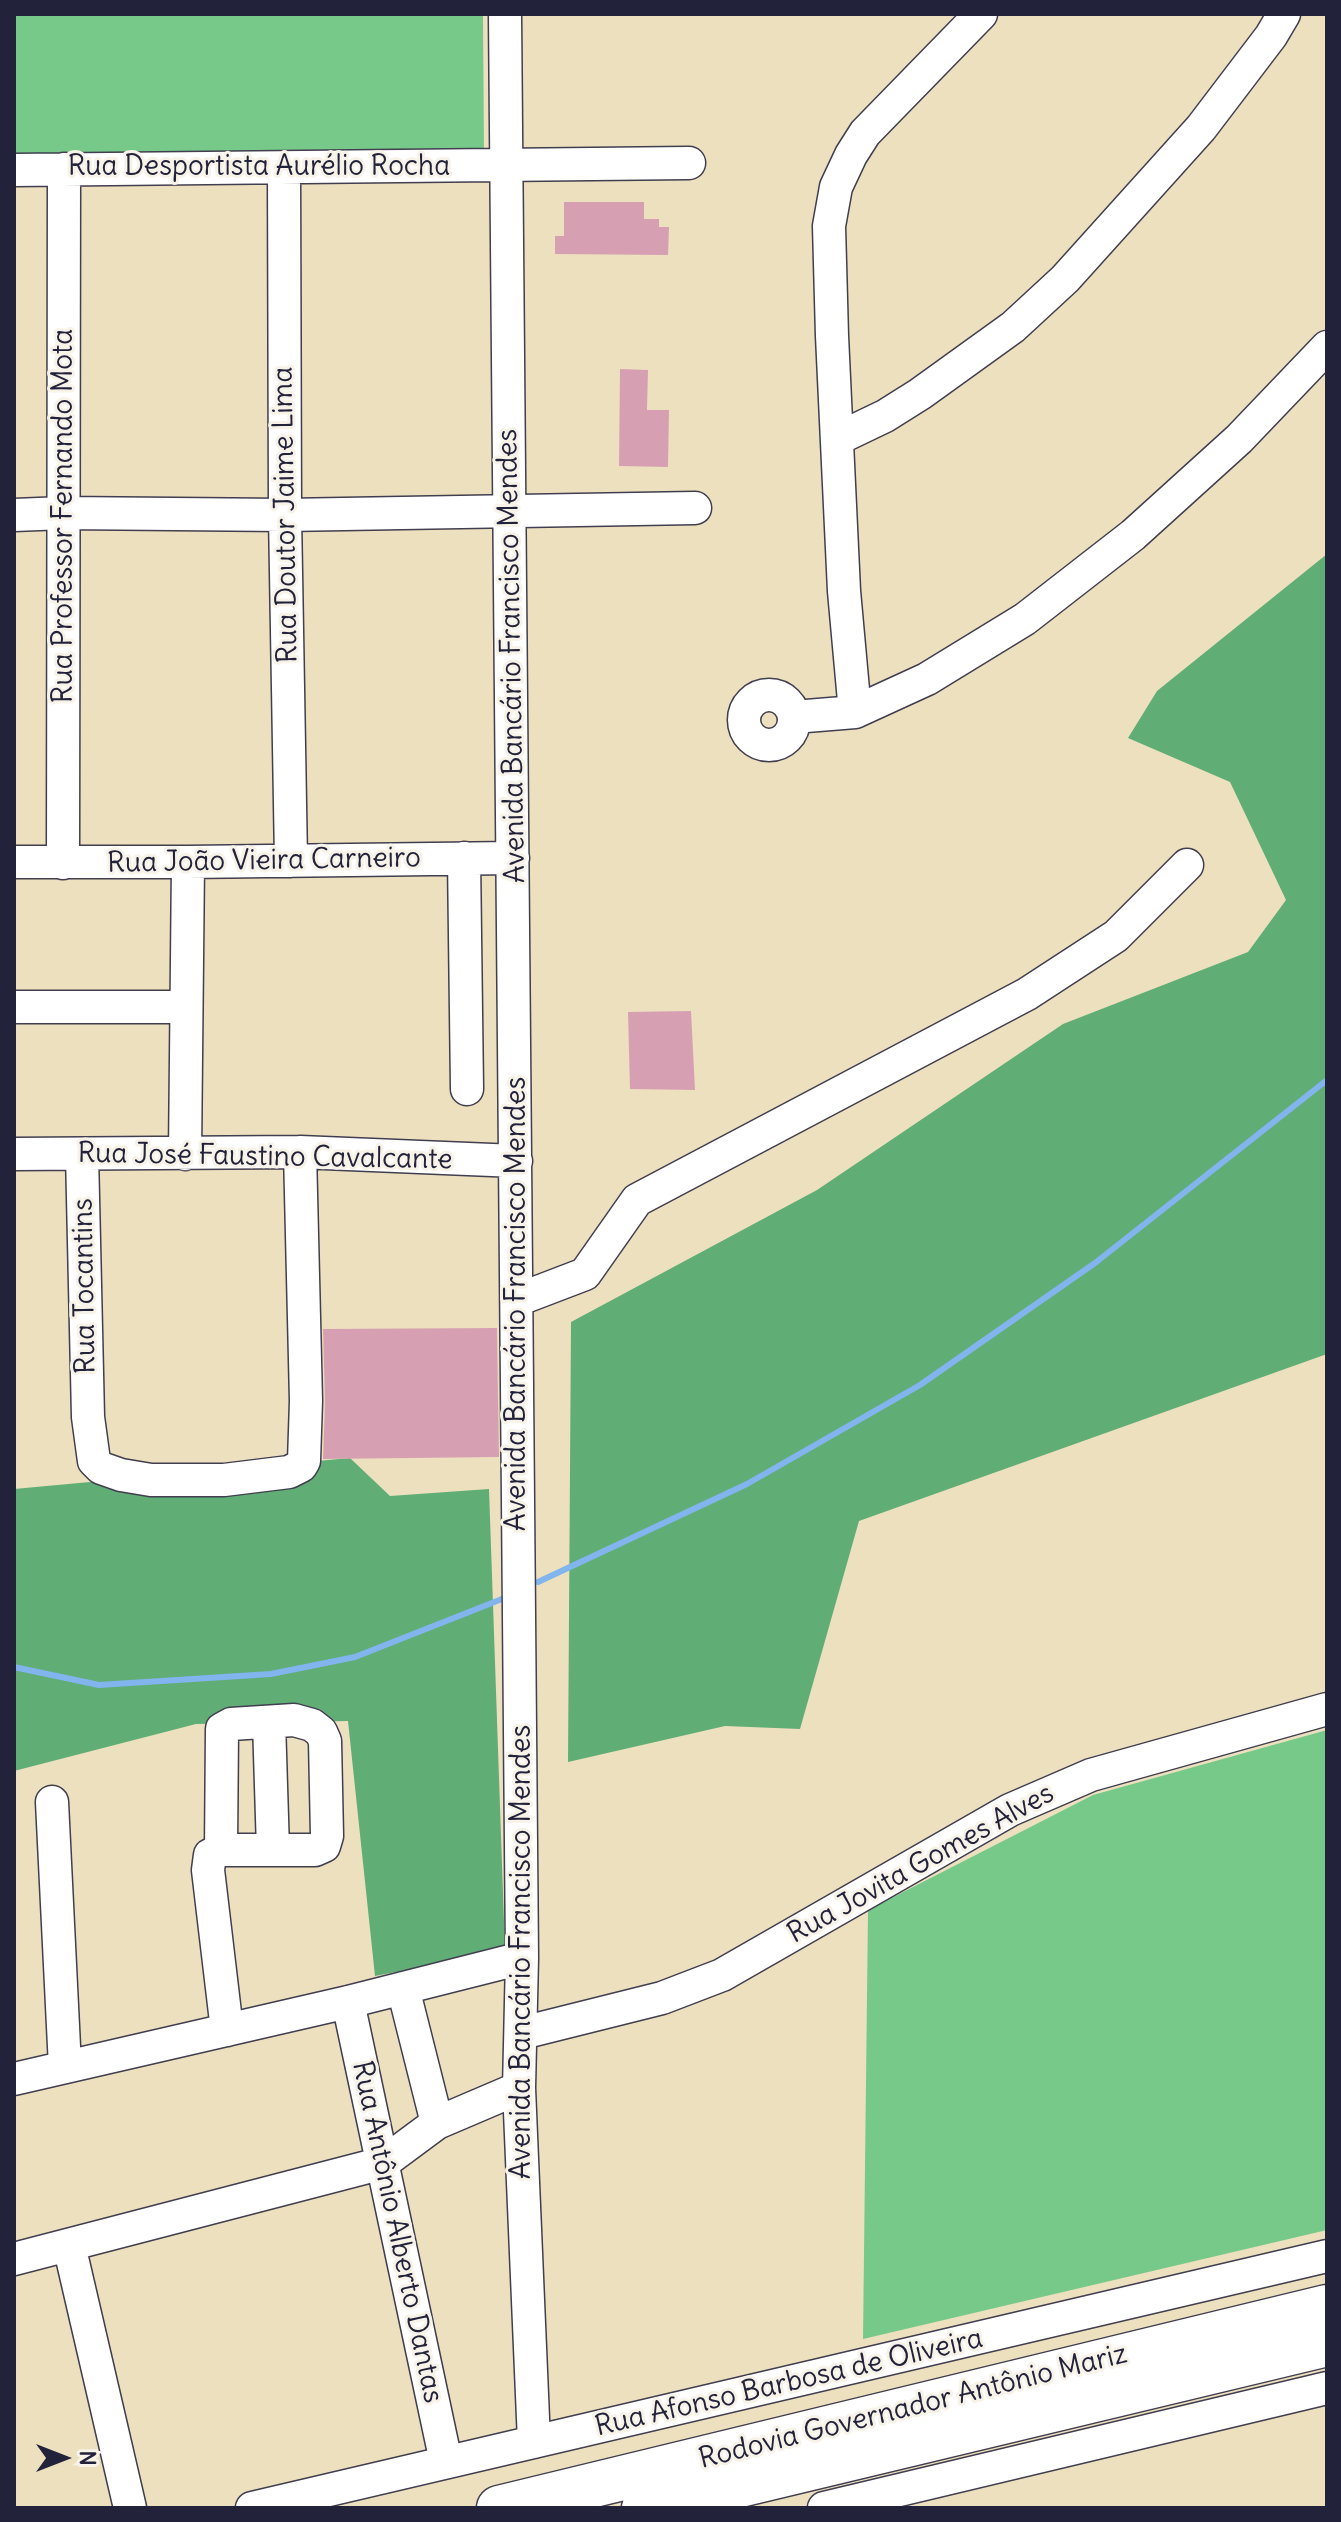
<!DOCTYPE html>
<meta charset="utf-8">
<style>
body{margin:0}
#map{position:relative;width:1341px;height:2522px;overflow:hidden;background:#ede0bf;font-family:Delius,sans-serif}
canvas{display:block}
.frame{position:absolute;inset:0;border:16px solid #22223b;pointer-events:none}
.north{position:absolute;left:24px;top:2418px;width:80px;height:80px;-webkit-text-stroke:6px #f7f3e8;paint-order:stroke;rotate:90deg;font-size:22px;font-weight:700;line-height:32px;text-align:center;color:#22223b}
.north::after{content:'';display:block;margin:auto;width:28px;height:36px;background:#22223b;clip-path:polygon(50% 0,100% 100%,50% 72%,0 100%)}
</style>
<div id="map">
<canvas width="1341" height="2522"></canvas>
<div class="frame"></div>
<div class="north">N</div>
</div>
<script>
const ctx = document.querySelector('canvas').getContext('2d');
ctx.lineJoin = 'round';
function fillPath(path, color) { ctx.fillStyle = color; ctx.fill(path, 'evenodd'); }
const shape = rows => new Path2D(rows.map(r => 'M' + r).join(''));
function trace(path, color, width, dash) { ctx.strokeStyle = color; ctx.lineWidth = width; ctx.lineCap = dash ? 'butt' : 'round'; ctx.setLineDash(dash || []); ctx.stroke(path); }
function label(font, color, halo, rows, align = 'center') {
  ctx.font = font + ' Delius,sans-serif'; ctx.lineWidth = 6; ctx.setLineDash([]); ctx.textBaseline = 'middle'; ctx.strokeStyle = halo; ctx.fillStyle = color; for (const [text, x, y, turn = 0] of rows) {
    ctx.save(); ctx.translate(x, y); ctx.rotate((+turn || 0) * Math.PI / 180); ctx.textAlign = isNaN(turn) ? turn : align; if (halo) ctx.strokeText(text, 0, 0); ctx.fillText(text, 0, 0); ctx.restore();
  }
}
fillPath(shape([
 [14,14,483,14,484,154,14,156],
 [1327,1730,1327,2230,863,2339,868,1910,1093,1795]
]), '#77c98a');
fillPath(shape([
 [1327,554,1327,1354,859,1521,800,1729,725,1726,568,1762,571,1322,817,1190,1063,1024,1248,952,1286,900,1230,782,1128,738,1157,691],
 [350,1458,390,1496,489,1489,505,1951,375,1976,348,1721,196,1724,14,1771,14,1489]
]), '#61ad76');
trace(shape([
 [538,1582,747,1484,920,1385,1095,1263,1327,1080],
 [14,1667,99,1685,271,1674,355,1657,507,1597]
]), '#82b4ee', 6);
fillPath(shape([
 [564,202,644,202,644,219,659,219,659,227,669,227,668,255,555,254,555,236,564,236],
 [620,369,648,370,647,410,669,410,668,467,619,466],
 [691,1011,695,1090,630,1089,628,1012],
 [497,1328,499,1457,323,1459,325,1402,323,1329]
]), '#d6a0b2');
const minor = shape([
 [505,14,522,1958,519,2088,534,2442],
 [284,169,285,515,291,861],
 [14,170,689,163],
 [837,439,885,416,920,394,1013,327,1065,279,1201,128,1271,36,1284,14],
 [14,515,64,513,285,515,695,508],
 '744 720a25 25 0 1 1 50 0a25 25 0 1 1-50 0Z',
 [855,712,844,591,832,336,829,226,836,187,851,155,865,133,981,14],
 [794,717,855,712,927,679,1025,619,1133,535,1239,439,1327,347],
 [464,858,467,1089],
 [14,862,188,862,513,858],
 [63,863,64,169],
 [14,1007,185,1007],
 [14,1154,300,1152,516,1161],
 [82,1154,88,1417,94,1461,101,1468,121,1475,151,1480,224,1480,289,1472,301,1466,304,1461,306,1401,300,1152],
 [185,1154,188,862],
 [517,1300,585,1274,637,1200,1027,994,1116,936,1187,865],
 [269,1722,273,1850],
 [52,1802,65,2067],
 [221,1850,222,1729,231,1724,294,1720,312,1725,321,1732,325,1741,327,1836,324,1846,315,1850,221,1850,210,1855,208,1870,227,2030],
 [403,1988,437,2123],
 [348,2002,446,2462],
 [522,2033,662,1998,722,1975,1010,1810,1091,1775,1327,1709],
 [14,2079,348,2002,522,1958],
 [69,2245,130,2508],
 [14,2259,383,2163,437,2123,519,2088],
 [252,2508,1327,2256],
 [824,2508,1327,2388]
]);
const highway = shape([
 [499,2508,1327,2307],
 [644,2508,1327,2344]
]);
trace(minor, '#403e4f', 35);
trace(highway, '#403e4f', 47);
trace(minor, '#fff', 32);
trace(highway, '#fff', 44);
label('28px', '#22223b', '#f7f3e8', [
 ["Rua Desportista Aurélio Rocha",259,167],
 ["Rua Doutor Jaime Lima",286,515,-91],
 ["Rua Professor Fernando Mota",64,516,-90],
 ["Avenida Bancário Francisco Mendes",512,656,-91],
 ["Rua João Vieira Carneiro",264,861,-1],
 ["Rua José Faustino Cavalcante",265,1157,1],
 ["Rua Tocantins",85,1286,-91],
 ["Avenida Bancário Francisco Mendes",517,1304,-90],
 ["Rua Jovita Gomes Alves",921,1864,-29],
 ["Avenida Bancário Francisco Mendes",522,1952,-90],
 ["Rua Antônio Alberto Dantas",397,2232,78],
 ["Rua Afonso Barbosa de Oliveira",789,2383,-13],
 ["Rodovia Governador Antônio Mariz",913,2407,-14]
]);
</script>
